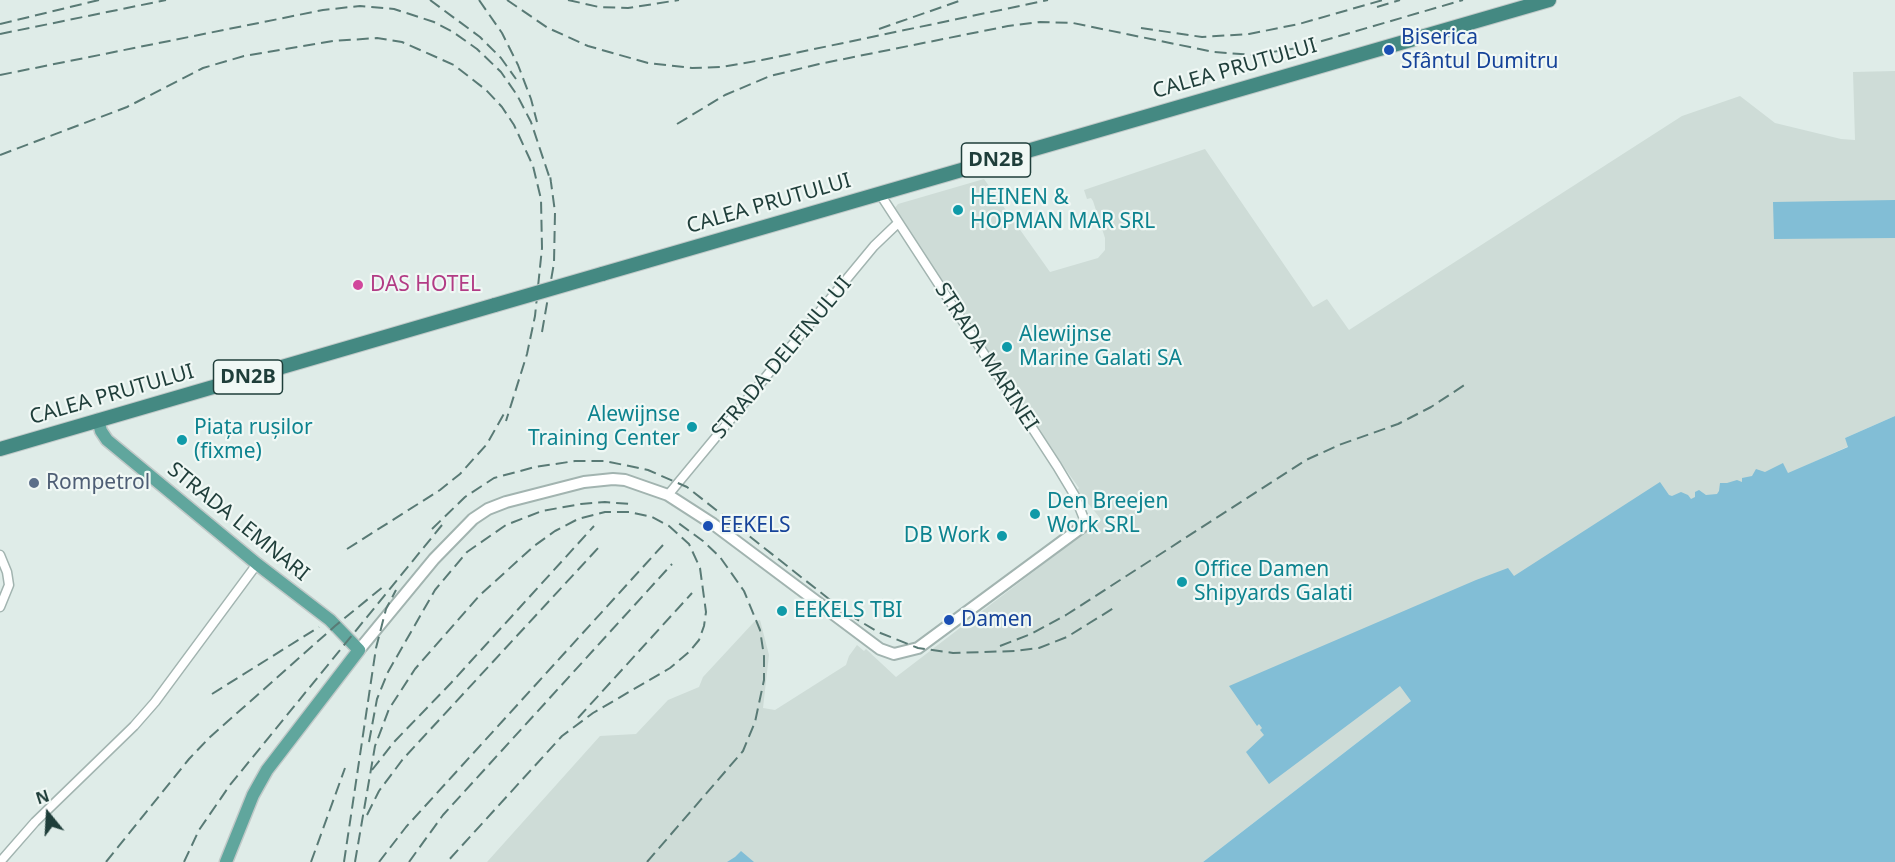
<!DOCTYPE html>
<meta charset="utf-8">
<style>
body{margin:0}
#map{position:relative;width:1895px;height:862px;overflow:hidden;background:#dfece8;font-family:"Noto Sans",sans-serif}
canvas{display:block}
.north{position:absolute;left:18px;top:784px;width:60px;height:60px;-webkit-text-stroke:4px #f0f8f5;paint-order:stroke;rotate:342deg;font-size:16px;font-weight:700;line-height:24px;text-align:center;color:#1f3e3a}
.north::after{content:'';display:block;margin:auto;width:21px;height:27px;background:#1f3e3a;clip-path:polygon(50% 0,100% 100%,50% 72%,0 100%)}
</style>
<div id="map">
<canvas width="1895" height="862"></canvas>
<div class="north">N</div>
</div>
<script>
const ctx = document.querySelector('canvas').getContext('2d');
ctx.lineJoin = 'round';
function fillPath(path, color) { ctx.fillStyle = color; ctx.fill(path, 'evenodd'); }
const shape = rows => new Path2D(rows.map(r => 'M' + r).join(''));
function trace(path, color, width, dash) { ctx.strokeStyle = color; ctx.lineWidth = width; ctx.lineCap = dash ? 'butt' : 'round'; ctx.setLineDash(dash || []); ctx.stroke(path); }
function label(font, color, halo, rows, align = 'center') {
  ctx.font = font + ' "Noto Sans",sans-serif'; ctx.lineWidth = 4.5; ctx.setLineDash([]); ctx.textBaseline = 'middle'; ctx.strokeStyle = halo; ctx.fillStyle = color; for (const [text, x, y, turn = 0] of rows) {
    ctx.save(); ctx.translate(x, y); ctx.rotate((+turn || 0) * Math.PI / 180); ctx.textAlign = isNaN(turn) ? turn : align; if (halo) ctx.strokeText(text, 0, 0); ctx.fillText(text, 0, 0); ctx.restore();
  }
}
fillPath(shape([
 [1895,71,1895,416,1845,438,1849,446,1788,474,1783,464,1411,701,1203,862,487,862,600,736,636,734,668,700,699,687,703,677,754,622,760,620,769,655,763,708,775,710,846,665,849,656,857,645,864,651,866,649,896,677,1084,533,1100,518,1077,490,1079,488,1046,442,894,209,898,204,984,179,1050,272,1098,258,1105,250,1105,238,1093,201,1091,198,1087,199,1084,190,1205,149,1313,307,1327,299,1349,330,1682,116,1740,96,1775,123,1841,139,1855,140,1853,72]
]), '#cedcd7');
fillPath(shape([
 [1895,200,1895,238,1774,239,1773,202],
 [1895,416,1895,862,1203,862,1411,701,1400,686,1269,784,1246,752,1264,735,1260,730,1262,728,1259,724,1257,726,1229,686,1476,580,1508,568,1514,576,1660,482,1669,495,1672,496,1681,492,1688,495,1691,499,1695,497,1695,492,1699,490,1706,495,1717,494,1719,491,1720,483,1727,483,1737,480,1742,482,1742,478,1752,476,1756,469,1765,472,1783,463,1788,473,1848,447,1845,438],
 [741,851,754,862,727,862,735,857]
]), '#82bed6');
const minor = shape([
 [880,194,1057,466,1075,496,1086,524],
 [668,495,874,246,898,223],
 [0,555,7,572,9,585,0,607],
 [0,862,35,822,134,726,155,702,257,564]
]);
const tertiary = shape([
 [359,650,434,559,473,519,488,509,506,502,584,482,613,479,625,480,668,495,713,524,880,649,894,654,918,648,1086,524]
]);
const primary = shape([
 [98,420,101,431,107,440,257,564,330,620,359,650,267,770,253,795,226,862]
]);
const trunk = shape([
 [602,274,1549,0],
 [0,449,495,305]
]);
trace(minor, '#a2b4b0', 11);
trace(tertiary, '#a2b4b0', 14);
trace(primary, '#c0c9c8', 15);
trace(trunk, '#c0c9c8', 16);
trace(minor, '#fff', 8);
trace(tertiary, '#fff', 10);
trace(primary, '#60a69d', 12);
trace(trunk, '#448982', 14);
trace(shape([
 [430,0,480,37,501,58,516,79],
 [479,0,502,33,518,65,531,99,537,122],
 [507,0,548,28,588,46,648,63,692,68,721,67,762,60,1048,0],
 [568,0,599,7,628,8,679,0],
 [1377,7,1400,0],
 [0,24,99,0],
 [1141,28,1202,37,1249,34,1299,24,1383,0],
 [879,29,962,0],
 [0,34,166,0],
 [0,75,323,10,360,6,394,9,434,22,453,32,477,49,501,72,517,95,531,122,551,182],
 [677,124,725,95,770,76,819,64,1008,26,1040,22,1073,23,1214,52,1253,55,1298,48,1463,0],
 [0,155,127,107,203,68,244,56,333,41,377,38,402,42,454,65,486,90,502,107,514,125,533,166,541,199,542,248,535,316,527,354,506,421],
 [542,332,554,263,555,212,550,175],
 [432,529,465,497,494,478,535,467,575,461,605,461,648,470,687,487,848,614,878,632,918,648,953,653,1015,651,1039,648,1067,637,1117,606],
 [347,549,440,490,460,474,487,444,506,410],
 [1000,646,1031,634,1066,615,1306,460,1339,445,1398,424,1431,407,1466,384],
 [212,694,319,627],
 [578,718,692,593],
 [369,742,377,699,388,672,435,590,467,552,506,525,542,511,581,504,605,502,630,504],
 [372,770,394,742,451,683,594,526],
 [367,815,379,791,403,759,600,546],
 [106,862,189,759,209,738,335,626,384,586],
 [184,862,199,830,230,785,442,525],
 [311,862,345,768],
 [344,862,376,648,386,609,396,590],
 [355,862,375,746,389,709,415,669,479,596,534,546,555,531,578,519,605,512,629,512,652,517,669,526,689,544,700,568,706,612,704,626,699,640,689,652,670,668,593,713,562,736,447,862],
 [379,862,406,827,663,545],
 [409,862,443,815,672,564],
 [647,862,743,751,755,722,764,680,764,656,760,630,744,591,720,557,703,541,677,522]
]), '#597a75', 2, [12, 6]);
const trunkBridge = shape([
 [495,305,602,274]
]);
trace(trunkBridge, '#c0c9c8', 16, []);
trace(trunkBridge, '#448982', 14);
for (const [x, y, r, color] of [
 [1389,50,6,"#1a4fb4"],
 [958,210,6,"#0f9aa8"],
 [358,285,6,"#d1479c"],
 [1007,347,6,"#0f9aa8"],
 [692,427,6,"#0f9aa8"],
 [182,440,6,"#0f9aa8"],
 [34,483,6,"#5c6f8a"],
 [1035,514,6,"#0f9aa8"],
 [708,526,6,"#1a4fb4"],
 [1002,536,6,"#0f9aa8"],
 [1182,582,6,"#0f9aa8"],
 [782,611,6,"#0f9aa8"],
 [949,620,6,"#1a4fb4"]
]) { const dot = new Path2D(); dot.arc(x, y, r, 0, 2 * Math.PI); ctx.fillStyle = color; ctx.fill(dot); trace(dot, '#f0f8f5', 2); }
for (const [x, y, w] of [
 [996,160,69],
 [248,377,69]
]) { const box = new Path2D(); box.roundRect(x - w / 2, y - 17, w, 34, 4.5); ctx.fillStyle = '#f0f8f5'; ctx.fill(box); trace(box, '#1f3e3a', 1.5); }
label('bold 20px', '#1f3e3a', null, [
 ["DN2B",996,160],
 ["DN2B",248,377]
]);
label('21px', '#164399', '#f0f8f5', [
 ["Biserica",1401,38],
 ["Sfântul Dumitru",1401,62],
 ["EEKELS",720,526],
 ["Damen",961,620]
], 'left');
label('21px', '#1f3e3a', '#f0f8f5', [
 ["CALEA PRUTULUI",1235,69,-16],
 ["CALEA PRUTULUI",769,204,-16],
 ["STRADA MARINEI",986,357,57],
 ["STRADA DELFINULUI",782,358,-50],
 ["CALEA PRUTULUI",112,395,-16],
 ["STRADA LEMNARI",238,522,39]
]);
label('21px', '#0d838f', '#f0f8f5', [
 ["HEINEN &",970,198],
 ["HOPMAN MAR SRL",970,222],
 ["Alewijnse",1019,335],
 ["Marine Galati SA",1019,359],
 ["Alewijnse",680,415,"right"],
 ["Training Center",680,439,"right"],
 ["Piața rușilor",194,428],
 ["(fixme)",194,452],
 ["Den Breejen",1047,502],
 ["Work SRL",1047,526],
 ["DB Work",990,536,"right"],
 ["Office Damen",1194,570],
 ["Shipyards Galati",1194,594],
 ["EEKELS TBI",794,611]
], 'left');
label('21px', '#b23c85', '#f0f8f5', [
 ["DAS HOTEL",370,285]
], 'left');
label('21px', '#4e5e75', '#f0f8f5', [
 ["Rompetrol",46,483]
], 'left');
</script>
